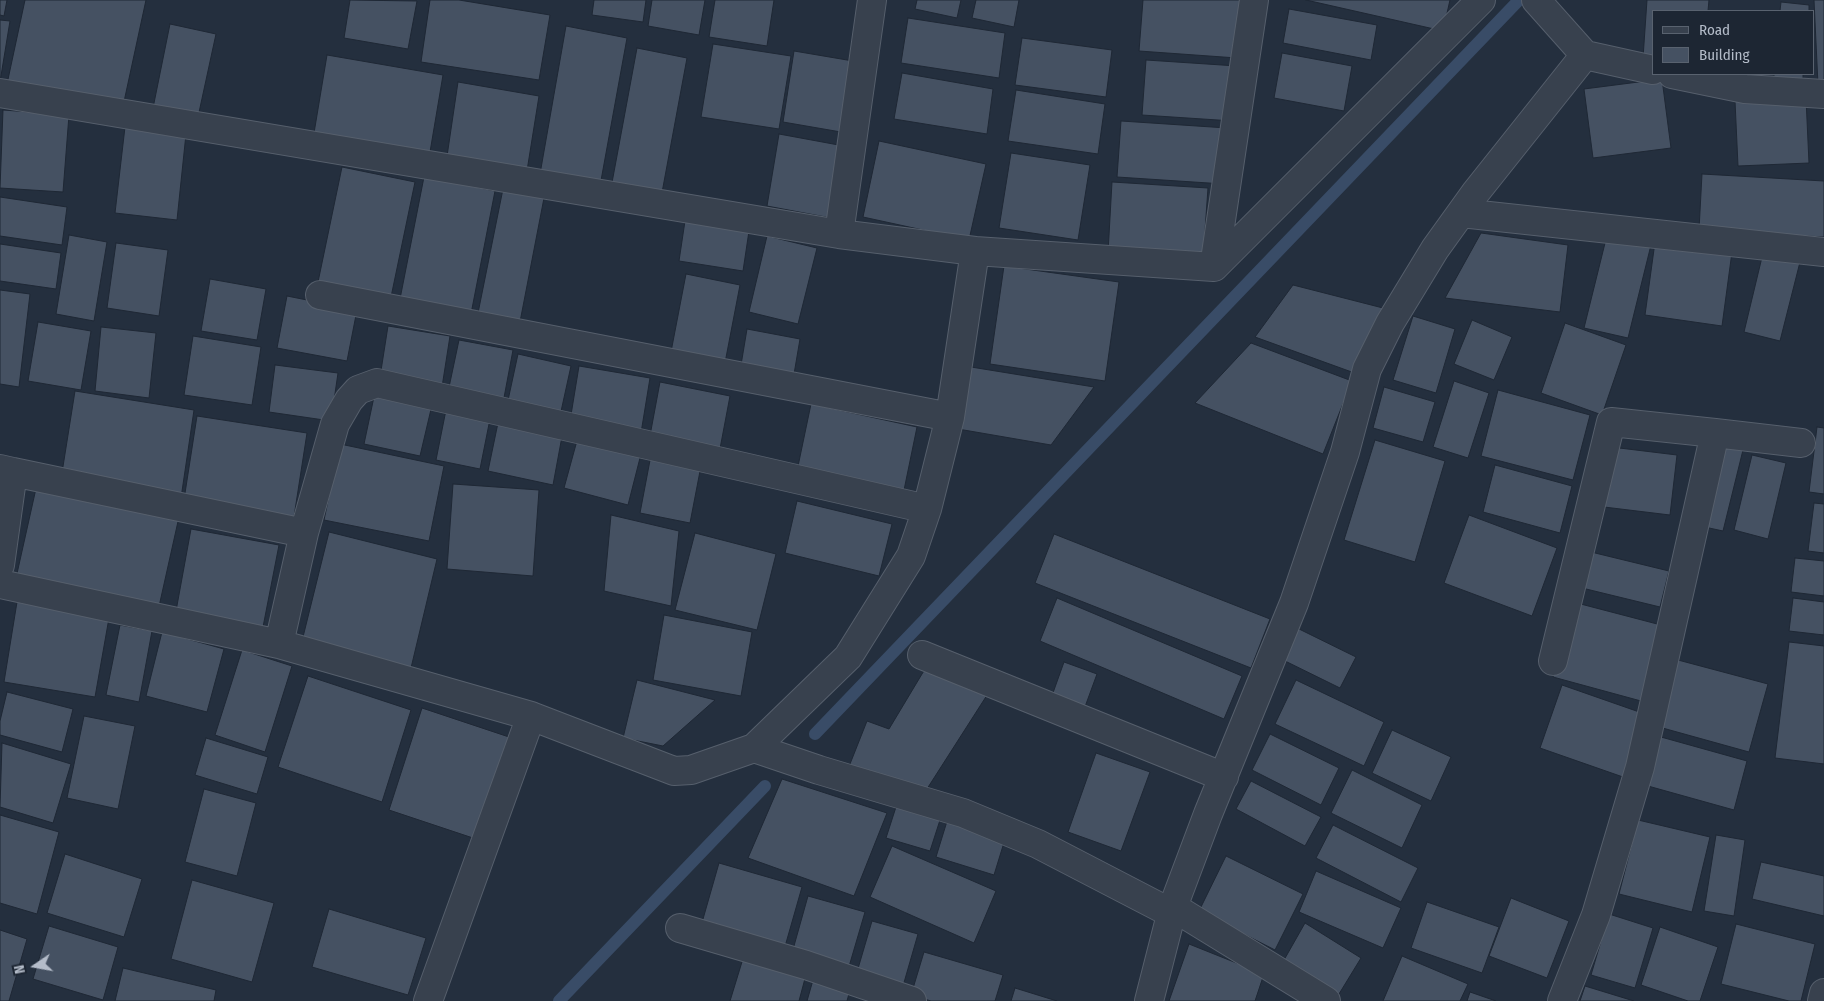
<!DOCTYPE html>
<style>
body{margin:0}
#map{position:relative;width:1824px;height:1001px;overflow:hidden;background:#242f3e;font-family:"Fira Sans Condensed",sans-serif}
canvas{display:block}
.legend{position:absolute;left:1652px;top:10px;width:162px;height:65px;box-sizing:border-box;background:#1d2633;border:1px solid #59626f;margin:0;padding:6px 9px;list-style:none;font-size:15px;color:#b4bcc9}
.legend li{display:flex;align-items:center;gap:10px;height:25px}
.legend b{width:25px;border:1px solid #59626f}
.north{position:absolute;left:10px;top:941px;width:50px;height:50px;-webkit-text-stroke:4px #1d2633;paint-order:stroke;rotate:258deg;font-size:14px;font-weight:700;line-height:20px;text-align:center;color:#b4bcc9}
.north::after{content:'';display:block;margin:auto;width:18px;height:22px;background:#b4bcc9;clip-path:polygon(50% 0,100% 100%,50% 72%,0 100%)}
</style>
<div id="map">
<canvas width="1824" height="1001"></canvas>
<ul class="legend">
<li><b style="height:6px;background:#38414e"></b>Road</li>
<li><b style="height:14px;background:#455162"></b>Building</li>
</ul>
<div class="north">N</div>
</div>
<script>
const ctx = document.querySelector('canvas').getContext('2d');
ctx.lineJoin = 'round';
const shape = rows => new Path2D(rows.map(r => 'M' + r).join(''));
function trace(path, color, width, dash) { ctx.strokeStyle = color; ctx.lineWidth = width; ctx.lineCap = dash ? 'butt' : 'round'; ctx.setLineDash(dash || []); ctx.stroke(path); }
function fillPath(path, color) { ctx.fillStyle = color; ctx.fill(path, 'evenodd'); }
trace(shape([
 [815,734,1519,0],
 [559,1001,765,786]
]), '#394c67', 12);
const building = shape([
 [0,0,7,0,4,16,0,15,0,0],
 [25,0,146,0,122,111,7,84,25,0],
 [350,0,417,1,408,49,344,38,350,0],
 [430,0,459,0,550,15,539,80,421,62,430,0],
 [594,0,646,0,643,22,592,15,594,0],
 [652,0,705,0,699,35,648,26,652,0],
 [715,0,774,0,767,46,709,37,715,0],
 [917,0,961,0,957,18,915,9,917,0],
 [976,0,1019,0,1014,27,972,18,976,0],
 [1143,0,1241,0,1237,58,1139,51,1143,0],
 [1306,0,1450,0,1443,31,1306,0],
 [1647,0,1709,0,1708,11,1653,11,1653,58,1643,58,1647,0],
 [1814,0,1824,0,1824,85,1818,85,1814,0],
 [1781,2,1809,5,1809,11,1780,11,1781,2],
 [1289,9,1377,25,1371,60,1283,43,1289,9],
 [908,18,1005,33,999,78,901,63,908,18],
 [0,20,10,21,0,82,0,20],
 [170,24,216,34,198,117,153,108,170,24],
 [566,26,627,38,600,186,540,174,566,26],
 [1022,38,1112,50,1106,97,1015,85,1022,38],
 [713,44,791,56,779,129,701,117,713,44],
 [637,48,687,58,661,198,611,188,637,48],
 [794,51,853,61,841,132,783,122,794,51],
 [1282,53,1352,66,1344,111,1274,98,1282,53],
 [327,55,443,75,429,158,313,139,327,55],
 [1146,60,1237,66,1233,121,1142,115,1146,60],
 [902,73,993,89,987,134,894,119,902,73],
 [1774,74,1803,74,1803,79,1774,77,1774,74],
 [1662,79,1671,148,1593,158,1584,89,1662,79],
 [458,82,539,96,526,177,446,163,458,82],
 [1016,90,1105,104,1098,154,1008,141,1016,90],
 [1806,98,1809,163,1738,166,1735,101,1806,98],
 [3,110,69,115,63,192,0,188,3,110],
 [1121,121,1227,128,1224,184,1117,177,1121,121],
 [125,127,186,134,177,220,115,213,125,127],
 [779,134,844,146,831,218,767,206,779,134],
 [879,141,986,164,969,240,863,217,879,141],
 [1011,153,1090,165,1078,240,999,228,1011,153],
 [342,167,415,182,391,297,318,282,342,167],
 [1702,174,1824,181,1824,237,1699,230,1702,174],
 [424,177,495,191,470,319,399,304,424,177],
 [1112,182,1208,188,1203,259,1108,253,1112,182],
 [503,189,544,198,519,327,477,318,503,189],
 [0,197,67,207,62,245,0,236,0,197],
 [685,221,749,231,743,271,679,261,685,221],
 [1481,233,1568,245,1560,312,1445,298,1481,233],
 [69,235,107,242,94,321,56,314,69,235],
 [1607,235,1651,245,1628,338,1584,328,1607,235],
 [767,236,817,248,798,324,749,312,767,236],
 [1655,242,1732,252,1722,326,1645,315,1655,242],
 [116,243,168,250,159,316,107,308,116,243],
 [0,244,61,253,56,289,0,281,0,244],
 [1763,253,1800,262,1780,341,1744,332,1763,253],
 [1004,266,1119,282,1105,381,990,364,1004,266],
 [686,274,740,285,724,368,670,357,686,274],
 [210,279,266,289,257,340,201,331,210,279],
 [1293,285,1383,308,1360,375,1255,337,1293,285],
 [0,290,30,294,19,387,0,384,0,290],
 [287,296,357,310,347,361,277,348,287,296],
 [1413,316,1455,329,1436,393,1393,380,1413,316],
 [1472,320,1512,337,1494,380,1454,364,1472,320],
 [38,322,91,331,81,390,28,381,38,322],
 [1565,323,1626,345,1602,415,1541,393,1565,323],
 [388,326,450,336,442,387,380,377,388,326],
 [101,327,156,333,149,398,95,391,101,327],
 [747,329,800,339,793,380,740,371,747,329],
 [193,336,261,347,252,405,184,395,193,336],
 [459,340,513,350,503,403,448,392,459,340],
 [1251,343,1352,381,1323,454,1195,403,1251,343],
 [518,354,571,366,560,416,507,405,518,354],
 [275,365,338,373,331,421,269,412,275,365],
 [579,366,650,378,641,433,570,421,579,366],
 [971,367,1094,387,1051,445,958,429,971,367],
 [1454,381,1489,393,1468,458,1433,447,1454,381],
 [660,382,730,396,719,454,649,441,660,382],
 [1384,387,1435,402,1423,442,1373,428,1384,387],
 [1498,390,1590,415,1573,480,1481,456,1498,390],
 [75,391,194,410,181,498,61,479,75,391],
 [375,392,432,405,420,456,364,444,375,392],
 [811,404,917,427,903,495,797,471,811,404],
 [447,405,491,414,480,469,436,460,447,405],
 [197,416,307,433,293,523,183,506,197,416],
 [499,418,563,431,553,485,488,471,499,418],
 [1817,427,1824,428,1824,494,1809,492,1817,427],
 [578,437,641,454,628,505,564,488,578,437],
 [1375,440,1445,461,1415,562,1344,540,1375,440],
 [340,444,444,466,429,541,324,520,340,444],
 [1720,444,1743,450,1723,531,1700,526,1720,444],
 [1611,447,1677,455,1670,515,1604,507,1611,447],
 [651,455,701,466,690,523,640,513,651,455],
 [1752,455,1786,463,1768,539,1734,530,1752,455],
 [1495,465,1572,486,1560,533,1483,512,1495,465],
 [37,484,179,517,158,611,16,578,37,484],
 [453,484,539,490,533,576,447,569,453,484],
 [797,501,892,524,879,576,785,553,797,501],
 [1814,503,1824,504,1824,553,1808,551,1814,503],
 [611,515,679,531,671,606,604,591,611,515],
 [1469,515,1557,548,1532,616,1444,583,1469,515],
 [191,529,279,545,263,627,176,611,191,529],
 [329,532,437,559,411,668,302,641,329,532],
 [695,533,776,554,757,630,675,610,695,533],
 [1054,534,1270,619,1251,668,1035,583,1054,534],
 [1591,552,1669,571,1660,607,1582,588,1591,552],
 [1795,558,1824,561,1824,596,1791,592,1795,558],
 [1057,598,1242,676,1224,719,1040,641,1057,598],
 [1793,598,1824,602,1824,635,1789,631,1793,598],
 [17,602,109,618,95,697,4,682,17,602],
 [1573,602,1661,625,1641,701,1553,677,1573,602],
 [664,615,752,632,741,696,653,680,664,615],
 [120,625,152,631,139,702,106,695,120,625],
 [1297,628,1356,657,1340,688,1281,659,1297,628],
 [162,632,224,649,207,712,146,696,162,632],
 [1789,642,1824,646,1824,764,1775,758,1789,642],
 [242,650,292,666,265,752,215,735,242,650],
 [1678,660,1768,684,1749,752,1659,727,1678,660],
 [1064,662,1097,674,1082,715,1049,704,1064,662],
 [925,669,989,692,925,792,848,769,867,721,889,729,925,669],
 [308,676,411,710,382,802,278,767,308,676],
 [637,680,715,700,663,746,623,738,637,680],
 [1296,680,1384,722,1364,766,1275,724,1296,680],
 [1562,685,1645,714,1623,777,1540,748,1562,685],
 [7,692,73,709,62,752,0,735,0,721,7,692],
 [422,708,512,738,479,840,389,810,422,708],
 [84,716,135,726,118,809,67,798,84,716],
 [1392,730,1451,757,1431,801,1372,773,1392,730],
 [1270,734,1339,768,1321,805,1252,770,1270,734],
 [1661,737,1747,761,1734,810,1648,786,1661,737],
 [206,738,268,757,257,794,195,775,206,738],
 [2,743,71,764,53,823,0,807,2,743],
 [1096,753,1150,772,1121,851,1068,832,1096,753],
 [1352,770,1422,805,1402,848,1331,813,1352,770],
 [782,779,887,813,854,896,748,858,782,779],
 [1251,781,1321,817,1305,846,1236,809,1251,781],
 [204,789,256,803,237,876,185,862,204,789],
 [896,807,940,820,930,851,886,838,896,807],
 [0,815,59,832,37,914,0,903,0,815],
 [948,818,1006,836,994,875,936,857,948,818],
 [1638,820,1710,837,1692,912,1619,894,1638,820],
 [1333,825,1418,868,1401,902,1316,858,1333,825],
 [1716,835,1745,840,1734,916,1704,911,1716,835],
 [892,846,996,891,974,943,870,897,892,846],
 [65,854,142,879,124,937,47,913,65,854],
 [1226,856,1303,894,1275,950,1199,911,1226,856],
 [1761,862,1824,876,1824,916,1752,899,1761,862],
 [719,863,802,887,784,950,701,926,719,863],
 [1316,871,1401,908,1383,948,1299,912,1316,871],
 [192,880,274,903,252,982,171,959,192,880],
 [808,896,865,912,848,970,792,953,808,896],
 [1511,898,1569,921,1547,978,1489,956,1511,898],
 [1427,902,1499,927,1482,973,1411,948,1427,902],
 [329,909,426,938,408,995,312,967,329,909],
 [1609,914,1653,928,1635,988,1591,975,1609,914],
 [872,921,918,934,903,986,857,972,872,921],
 [1305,923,1361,958,1339,994,1284,960,1305,923],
 [1736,924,1815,944,1801,1001,1789,1001,1721,984,1736,924],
 [49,926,118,947,103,1000,33,979,49,926],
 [1660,927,1718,947,1700,1001,1688,1001,1641,985,1660,927],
 [0,930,27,939,9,1001,0,1001,0,930],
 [1189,944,1264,974,1255,1001,1169,1001,1189,944],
 [745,952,807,971,799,1001,730,1001,745,952],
 [924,952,1003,975,995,1001,931,1001,911,995,924,952],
 [1402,956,1468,984,1460,1001,1383,1001,1402,956],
 [123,968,216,990,214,1001,115,1001,123,968],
 [813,980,850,990,847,1001,807,1001,813,980],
 [1585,986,1634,1001,1580,1001,1585,986],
 [1015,988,1057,1001,1011,1001,1015,988],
 [1470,992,1496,1001,1467,1001,1470,992]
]);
fillPath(building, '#455162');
trace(building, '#1f2835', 1);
const minor = shape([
 [1536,0,1585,55,1653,70],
 [1672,74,1745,89,1824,94],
 [0,93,839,234,975,251,950,417,927,509,911,556,848,657,754,748,691,770,674,771,531,716,428,1001],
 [1461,213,1824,252],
 [839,234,872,0],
 [975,251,1214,267,1481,0],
 [1214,267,1254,0],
 [320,295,950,417],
 [0,469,13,472,0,565],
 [13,472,304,533],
 [0,584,279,644,531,716],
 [279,644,304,533,335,424,349,400,358,390,377,383,927,509],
 [922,655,1224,777],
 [1553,661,1611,422,1715,433],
 [754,748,819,770,963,813,1038,844,1171,913],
 [1173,907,1326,1001],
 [680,928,806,965,912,1001],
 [1149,1001,1173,907,1208,814,1294,603,1345,452,1367,369,1390,323,1435,249,1476,192,1585,55],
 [1562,1001,1596,915,1640,767,1715,433,1801,443],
 [1822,1001,1824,993]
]);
trace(minor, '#565f6c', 30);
trace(minor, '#38414e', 28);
</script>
